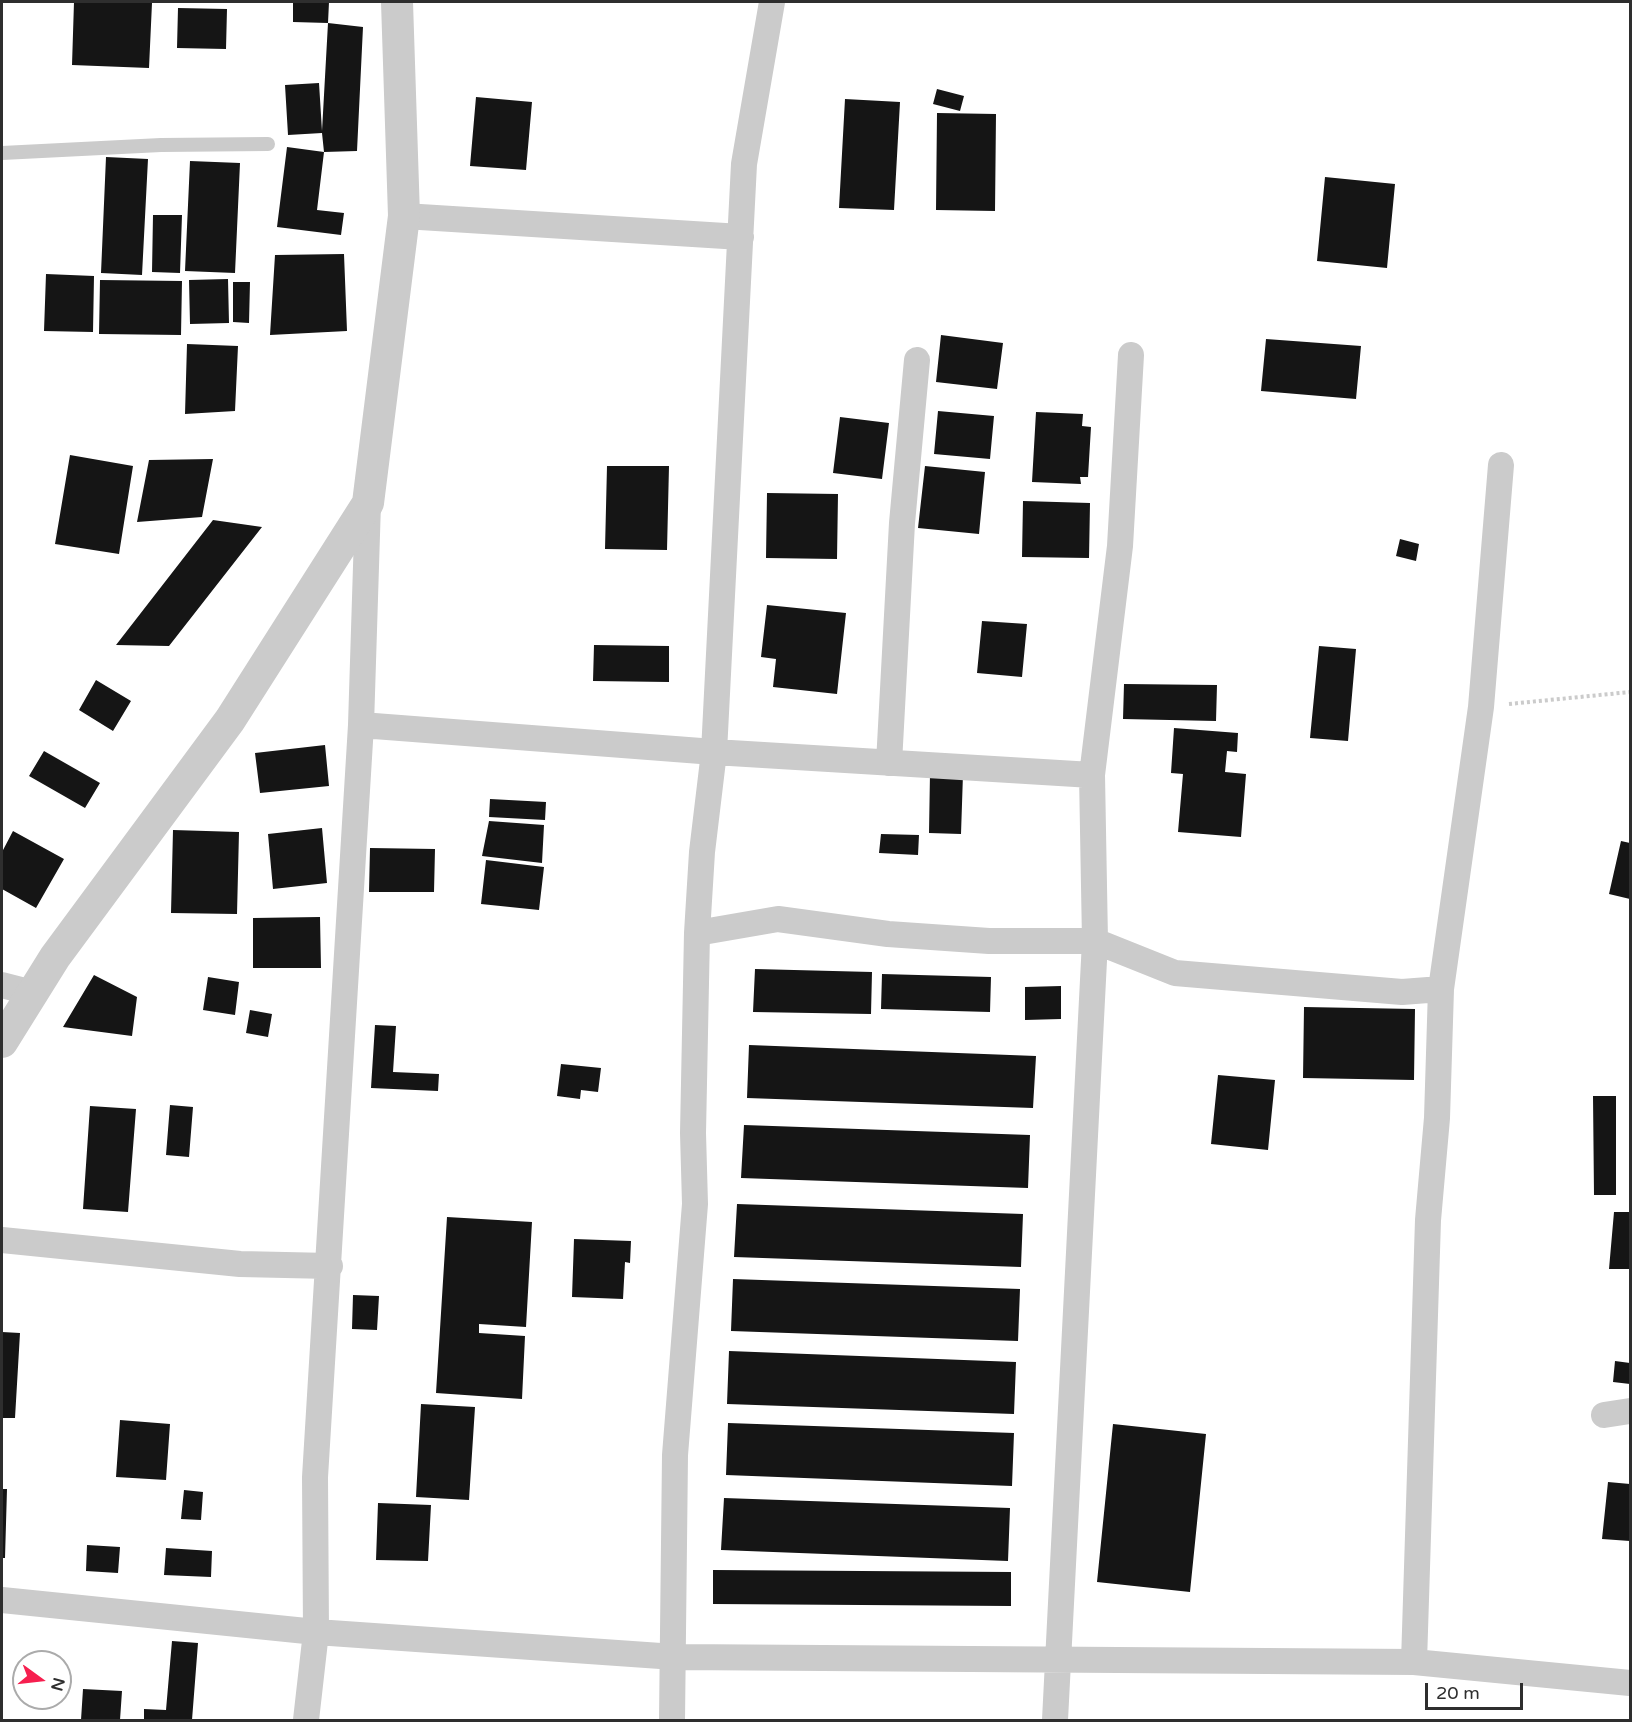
<!DOCTYPE html>
<style>
body{margin:0}
#map{position:relative;width:1632px;height:1722px;overflow:hidden;background:#fff;font-family:"Varela Round",sans-serif}
canvas{display:block}
.frame{position:absolute;inset:0;border:3px solid #2e2e2e;pointer-events:none}
.north{position:absolute;left:12px;top:1650px;width:60px;height:60px;box-sizing:border-box;background:#fff;border:2px solid #ababab;border-radius:50%;rotate:105deg;font-size:16px;font-weight:700;line-height:24px;text-align:center;color:#2e2e2e}
.north::after{content:'';display:block;margin:auto;width:21px;height:27px;background:#f61f4f;clip-path:polygon(50% 0,100% 100%,50% 72%,0 100%)}
.scale{position:absolute;left:1425px;top:1683px;width:98px;height:27px;box-sizing:border-box;border:3px solid #2e2e2e;border-top:0;padding-left:8px;font-size:18px;line-height:21px;white-space:nowrap;color:#2e2e2e;-webkit-text-stroke:4px #fff;paint-order:stroke}
</style>
<div id="map">
<canvas width="1632" height="1722"></canvas>
<div class="frame"></div>
<div class="north">N</div>
<div class="scale">20 m</div>
</div>
<script>
const ctx = document.querySelector('canvas').getContext('2d');
ctx.lineJoin = 'round';
function fillPath(path, color) { ctx.fillStyle = color; ctx.fill(path, 'evenodd'); }
const shape = rows => new Path2D(rows.map(r => 'M' + r).join(''));
function trace(path, color, width, dash) { ctx.strokeStyle = color; ctx.lineWidth = width; ctx.lineCap = dash ? 'butt' : 'round'; ctx.setLineDash(dash || []); ctx.stroke(path); }
fillPath(shape([
 [74,2,152,3,149,68,72,65],
 [293,2,329,2,328,23,293,22],
 [178,8,227,9,226,49,177,48],
 [328,23,363,27,357,151,324,152,322,133,288,135,285,85,319,83,322,131],
 [937,89,964,96,960,111,933,104],
 [476,97,532,102,526,170,470,166],
 [845,99,900,102,894,210,839,208],
 [937,113,996,114,995,211,936,210],
 [287,147,324,152,317,210,344,213,341,235,277,227],
 [106,157,148,159,142,275,101,273],
 [190,161,240,163,235,273,185,271],
 [1325,177,1395,184,1387,268,1317,261],
 [153,215,182,215,180,273,152,272],
 [344,254,347,331,270,335,275,255],
 [46,274,94,276,93,332,44,331],
 [228,279,229,323,190,324,189,280],
 [100,280,182,281,181,335,99,334],
 [233,282,250,282,249,323,233,322],
 [941,335,1003,343,997,389,936,382],
 [1266,339,1361,346,1356,399,1261,391],
 [187,344,238,346,235,411,185,414],
 [938,411,994,416,990,459,934,454],
 [1036,412,1083,414,1082,426,1091,427,1088,477,1080,477,1081,484,1032,482],
 [840,417,889,423,882,479,833,473],
 [70,455,133,466,119,554,55,544],
 [213,459,202,517,137,522,149,460],
 [607,466,669,466,667,550,605,549],
 [925,466,985,472,979,534,918,528],
 [767,493,838,494,837,559,766,558],
 [1023,501,1090,503,1089,558,1022,557],
 [213,520,262,527,169,646,116,645],
 [1400,539,1419,544,1416,561,1396,556],
 [767,605,846,613,837,694,773,687,776,659,761,657],
 [982,621,1027,624,1022,677,977,673],
 [594,645,669,646,669,682,593,681],
 [1319,646,1356,649,1348,741,1310,738],
 [96,680,131,701,113,731,79,710],
 [1124,684,1217,685,1216,721,1123,719],
 [1174,728,1238,733,1237,752,1227,751,1225,772,1246,774,1241,837,1178,832,1183,774,1171,773],
 [325,745,329,786,260,793,255,753],
 [44,751,100,783,85,808,29,776],
 [930,773,963,774,961,834,929,833],
 [490,799,546,802,545,820,489,817],
 [489,821,544,825,542,863,482,856],
 [322,828,327,883,273,889,268,834],
 [173,830,239,832,237,914,171,913],
 [13,831,64,859,36,908,2,889,2,852],
 [881,834,919,835,918,855,879,853],
 [1621,841,1630,843,1630,899,1609,894],
 [370,848,435,849,434,892,369,892],
 [486,860,544,867,539,910,481,904],
 [320,917,321,968,253,968,253,918],
 [755,969,872,972,871,1014,753,1012],
 [882,974,991,977,990,1012,881,1009],
 [94,975,137,997,132,1036,63,1027],
 [208,977,239,982,235,1015,203,1010],
 [1061,986,1061,1019,1025,1020,1025,987],
 [1304,1007,1415,1009,1414,1080,1303,1078],
 [250,1010,272,1014,268,1037,246,1033],
 [375,1025,396,1026,393,1072,439,1074,438,1091,371,1088],
 [749,1045,1036,1056,1033,1108,747,1098],
 [561,1064,601,1068,598,1092,581,1090,580,1099,557,1096],
 [1218,1075,1275,1080,1268,1150,1211,1144],
 [1593,1096,1616,1096,1616,1195,1594,1195],
 [170,1105,193,1107,189,1157,166,1155],
 [90,1106,136,1109,128,1212,83,1209],
 [744,1125,1030,1135,1028,1188,741,1178],
 [737,1204,1023,1214,1021,1267,734,1257],
 [1614,1212,1630,1212,1630,1269,1609,1269],
 [447,1217,532,1222,526,1327,479,1324,479,1333,525,1336,522,1399,436,1393],
 [574,1239,631,1241,630,1263,625,1262,623,1299,572,1297],
 [733,1279,1020,1289,1018,1341,731,1331],
 [353,1295,379,1296,377,1330,352,1329],
 [2,1332,20,1333,15,1418,2,1418],
 [729,1351,1016,1362,1014,1414,727,1404],
 [1615,1361,1630,1363,1630,1384,1613,1382],
 [421,1404,475,1407,469,1500,416,1497],
 [120,1420,170,1424,166,1480,116,1477],
 [728,1423,1014,1433,1012,1486,726,1475],
 [1113,1424,1206,1434,1190,1592,1097,1582],
 [1608,1482,1630,1484,1630,1541,1602,1539],
 [2,1489,7,1489,5,1558,2,1558],
 [184,1490,203,1492,201,1520,181,1519],
 [724,1498,1010,1508,1008,1561,721,1550],
 [378,1503,431,1505,428,1561,376,1560],
 [87,1545,120,1547,118,1573,86,1571],
 [166,1548,212,1551,211,1577,164,1575],
 [713,1570,1011,1572,1011,1606,713,1604],
 [172,1641,198,1643,192,1720,144,1720,144,1709,166,1710],
 [83,1689,122,1691,120,1720,81,1720]
]), '#151515');
trace(shape([
 [1509,704,1630,692]
]), '#cbcbcb', 4, [3, 3]);
trace(shape([
 [2,153,161,145,268,144]
]), '#cbcbcb', 14);
trace(shape([
 [404,216,741,237],
 [361,725,714,752,1092,775],
 [889,763,902,523,917,360],
 [697,933,778,919,888,934,989,941,1095,941,1175,973,1402,992,1441,989],
 [2,985,33,993],
 [2,1240,240,1264,330,1266],
 [1604,1415,1630,1411],
 [2,1600,316,1632,675,1657,1414,1662,1630,1683],
 [1414,1662,1428,1220,1437,1118,1441,989,1481,707,1501,465],
 [306,1720,316,1632,315,1477,361,725,368,503],
 [672,1720,675,1455,695,1204,693,1133,697,933,702,852,714,752,744,164,772,2],
 [1055,1720,1095,941,1092,775,1120,546,1131,355]
]), '#cbcbcb', 26);
trace(shape([
 [2,1042,55,957,230,720,368,503,404,216,397,2]
]), '#cbcbcb', 32);
</script>
